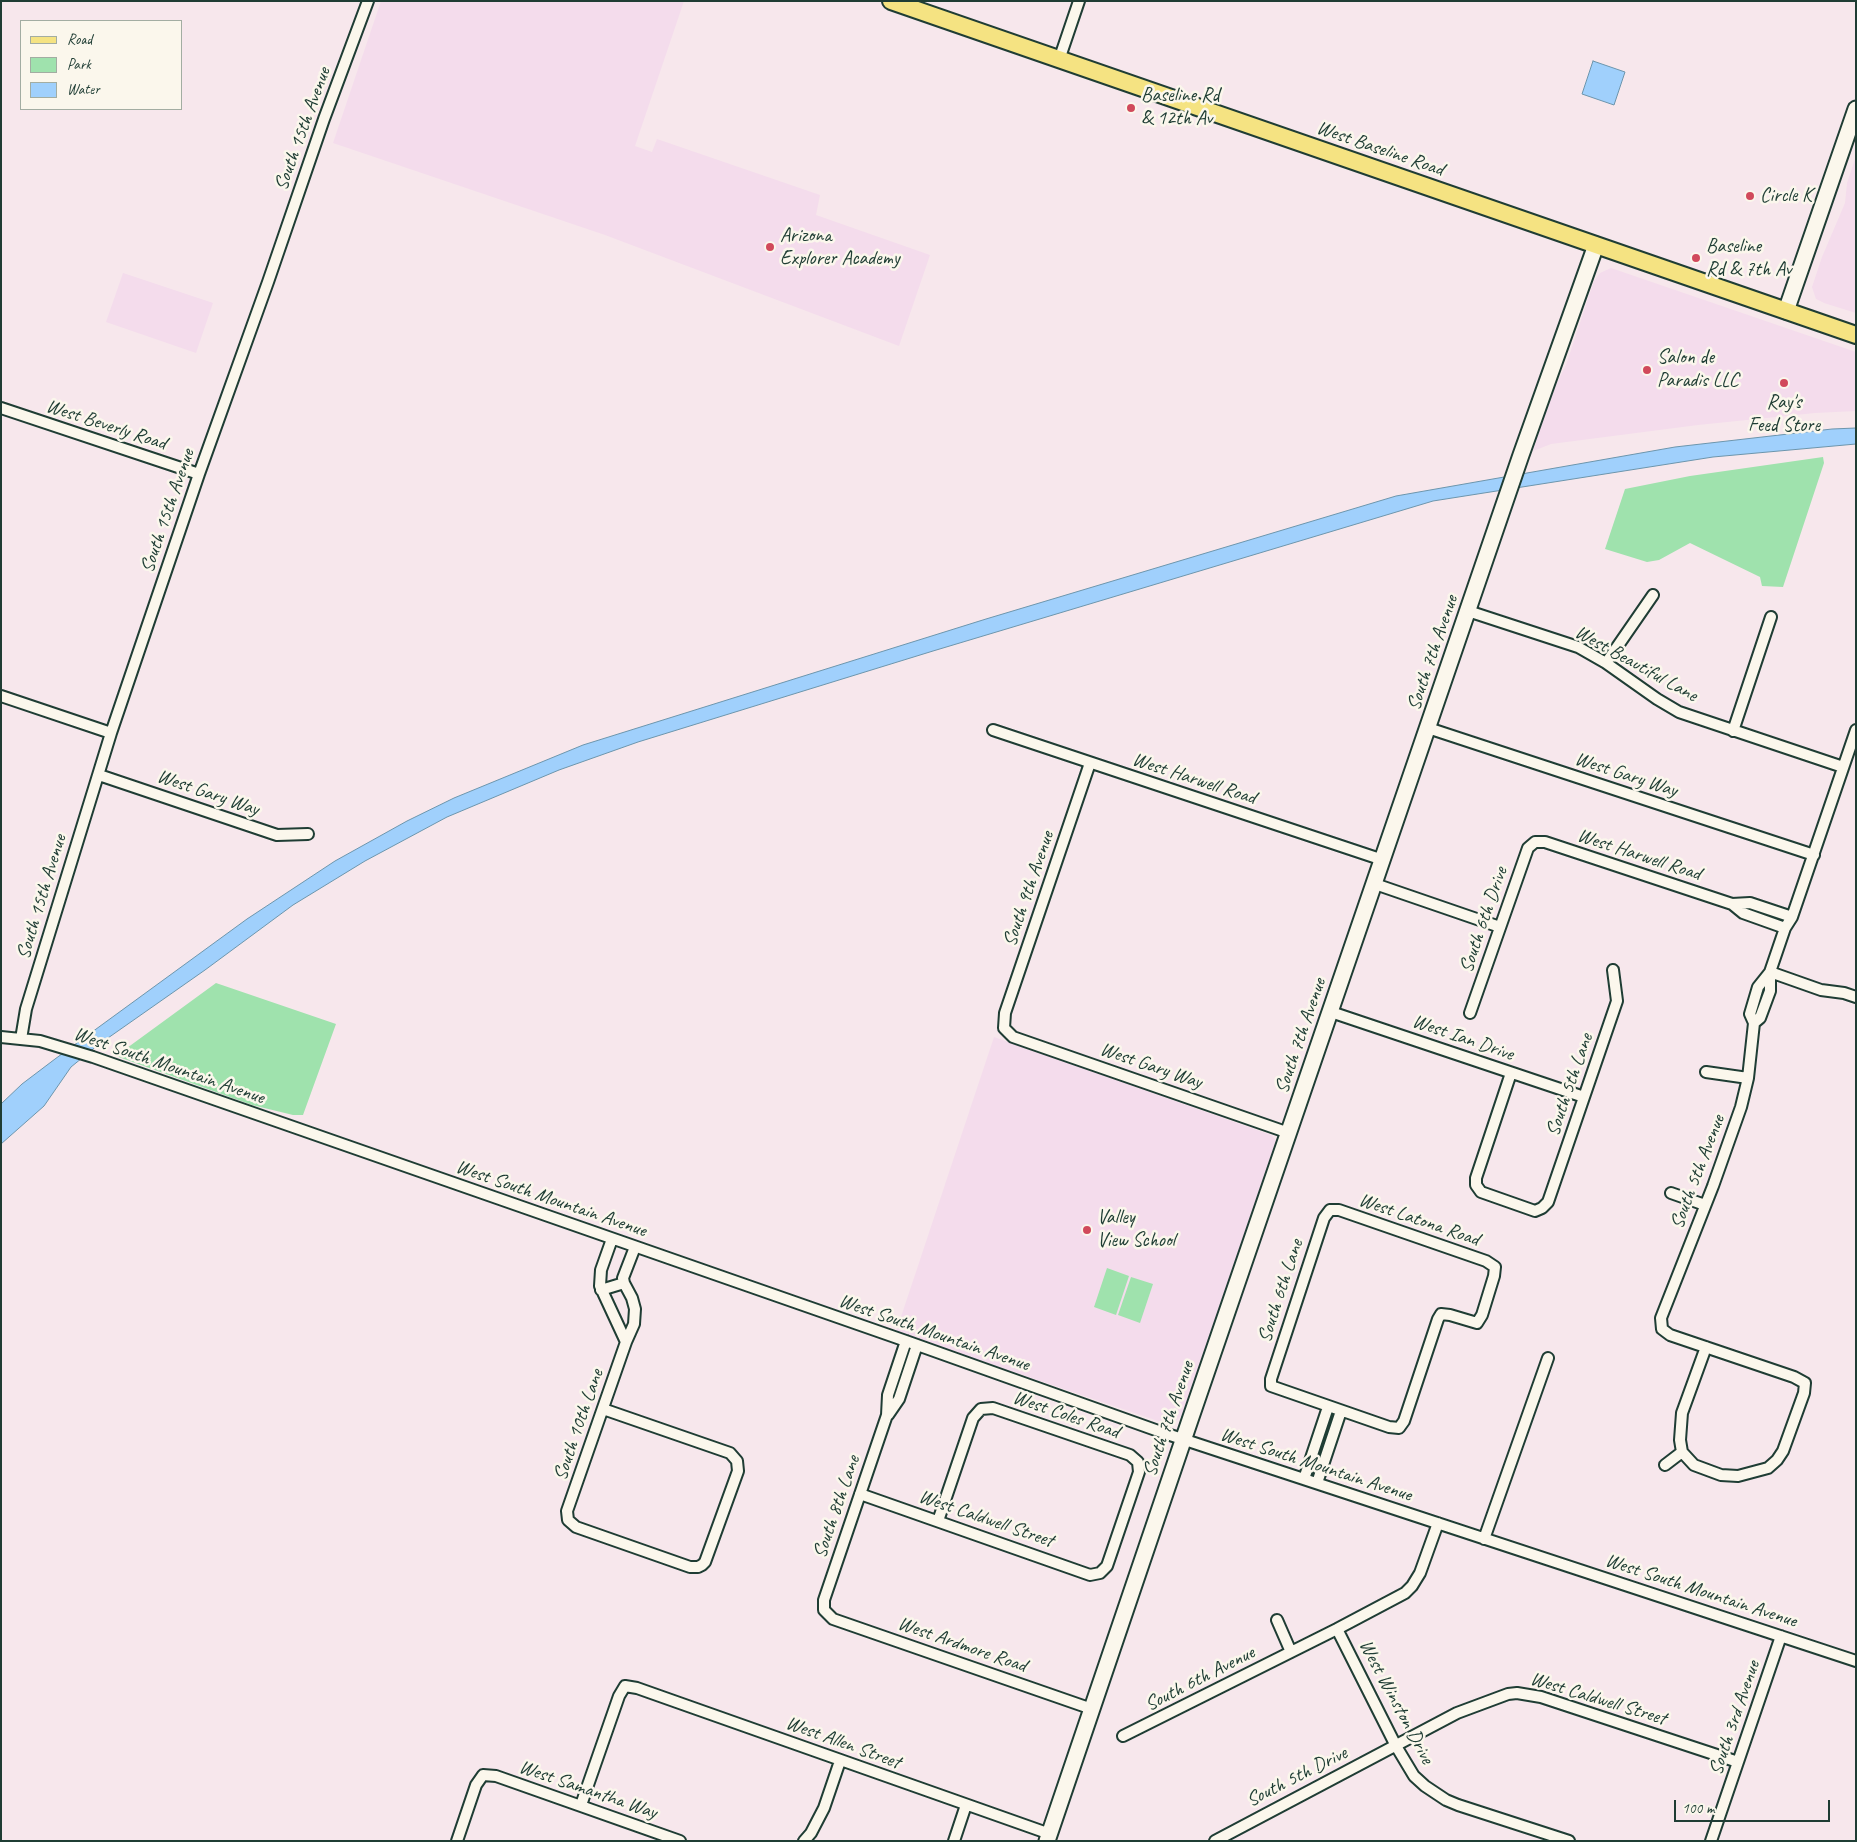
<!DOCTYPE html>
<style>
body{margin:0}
#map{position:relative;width:1857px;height:1842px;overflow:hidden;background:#f7e7ec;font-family:Caveat,sans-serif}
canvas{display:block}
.frame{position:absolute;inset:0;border:2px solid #1f3d34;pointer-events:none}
.legend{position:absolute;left:20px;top:20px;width:162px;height:90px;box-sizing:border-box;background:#fbf7ec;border:1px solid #a3ada2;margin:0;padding:6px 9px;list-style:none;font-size:15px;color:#1f3d34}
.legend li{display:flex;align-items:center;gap:10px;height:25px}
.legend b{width:25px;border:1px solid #a3ada2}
.scale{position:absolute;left:1674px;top:1800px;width:156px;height:22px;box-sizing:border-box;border:2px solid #1f3d34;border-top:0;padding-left:6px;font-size:15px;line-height:18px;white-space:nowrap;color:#1f3d34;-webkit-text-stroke:4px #fbf7ec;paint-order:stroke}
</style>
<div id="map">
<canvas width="1857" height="1842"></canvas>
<div class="frame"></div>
<ul class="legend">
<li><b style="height:6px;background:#f5e382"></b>Road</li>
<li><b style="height:14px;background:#9fe2ad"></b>Park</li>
<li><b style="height:14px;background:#a0d0fc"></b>Water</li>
</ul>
<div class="scale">100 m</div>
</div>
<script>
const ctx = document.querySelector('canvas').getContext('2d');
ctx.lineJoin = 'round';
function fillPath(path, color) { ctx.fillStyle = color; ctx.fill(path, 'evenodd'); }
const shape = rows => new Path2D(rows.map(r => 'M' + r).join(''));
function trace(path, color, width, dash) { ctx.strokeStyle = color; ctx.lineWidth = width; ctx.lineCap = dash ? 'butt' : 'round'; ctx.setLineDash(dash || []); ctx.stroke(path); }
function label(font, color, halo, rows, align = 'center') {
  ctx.font = font + ' Caveat,sans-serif'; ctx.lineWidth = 5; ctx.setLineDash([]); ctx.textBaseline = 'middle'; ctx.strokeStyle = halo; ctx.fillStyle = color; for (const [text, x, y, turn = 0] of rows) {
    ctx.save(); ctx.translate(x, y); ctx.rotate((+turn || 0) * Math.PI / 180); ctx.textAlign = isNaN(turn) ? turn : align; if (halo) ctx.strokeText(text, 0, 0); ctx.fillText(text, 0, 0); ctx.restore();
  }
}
fillPath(shape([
 [381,1,684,1,635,146,652,152,657,139,820,195,816,215,930,255,899,346,605,235,333,143],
 [1856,156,1856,313,1824,303,1816,299,1812,287,1822,257,1845,203,1847,183],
 [1611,268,1856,352,1856,411,1815,413,1698,425,1551,444,1533,451,1548,401,1566,365,1594,281,1600,273],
 [123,273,213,303,196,353,106,322],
 [994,1037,1271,1135,1276,1140,1184,1413,1177,1420,1167,1424,896,1332]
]), '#f4dcec');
fillPath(shape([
 [1823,457,1824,463,1783,587,1762,586,1760,577,1690,543,1659,560,1647,562,1605,549,1625,489,1690,476],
 [216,983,336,1024,303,1115,293,1115,252,1105,116,1056],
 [1107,1268,1129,1276,1116,1315,1094,1307],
 [1131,1277,1153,1284,1140,1323,1118,1315]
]), '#9fe2ad');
const water = shape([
 [1593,61,1625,72,1614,105,1582,94,1593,61],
 [1856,428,1856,444,1713,457,1433,501,933,651,638,742,559,770,447,817,365,861,293,905,205,970,98,1045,71,1067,44,1106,1,1144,1,1104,22,1084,55,1059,247,919,335,861,407,821,454,798,583,745,986,619,1396,496,1675,447,1832,429,1856,428]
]);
fillPath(water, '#a0d0fc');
trace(water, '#6c95ac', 1);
const street = shape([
 [1059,60,1079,1],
 [1,408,199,474],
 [1468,611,1578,647,1606,663,1657,699,1679,712,1843,767],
 [1606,663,1653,595],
 [1,696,111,733],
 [1428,728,1814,855],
 [993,730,1383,860],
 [1733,731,1771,617],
 [1090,763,1005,1013,1004,1028,1013,1037,1289,1133],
 [99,775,277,835,308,834],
 [1375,884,1500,927],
 [1732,904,1750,903,1792,917],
 [1770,972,1821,990,1844,993,1856,997],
 [1331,1012,1584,1097],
 [1470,1013,1528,848,1535,842,1545,842,1732,904,1743,913,1785,928],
 [1754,1023,1760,1018,1770,991,1770,972],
 [1,1037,40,1041,93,1057,906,1341,1164,1433,1856,1661],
 [21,1039,26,1009,111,733,199,474,268,282,324,119,368,1],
 [1706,1072,1748,1078],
 [1511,1073,1476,1178,1476,1185,1481,1192,1535,1211,1542,1208,1548,1202,1617,1001,1613,970],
 [1671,1193,1705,1205],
 [1330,1210,1339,1210,1486,1261,1495,1267,1494,1276,1482,1315,1477,1323,1450,1315,1441,1314,1438,1319,1404,1421,1399,1428,1389,1427,1271,1386,1271,1379,1324,1218,1330,1210],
 [612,1239,601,1270,600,1286,626,1342],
 [601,1290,624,1283],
 [906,1341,888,1395,887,1415,824,1600,824,1610,833,1619,1092,1709],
 [603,1409,730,1453,737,1461,738,1471,705,1562,702,1565,698,1567,690,1567,576,1527,568,1520,567,1511,626,1342,634,1324,635,1309,632,1298,624,1283,623,1278,635,1247],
 [888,1415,899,1399,917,1345],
 [1682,1452,1694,1465,1721,1475,1738,1476,1768,1468,1777,1460,1783,1451,1804,1393,1805,1383,1794,1377,1670,1335,1662,1329,1661,1318,1713,1186,1741,1107,1748,1078,1754,1023,1750,1014,1758,987,1770,972,1785,928,1792,917,1856,730],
 [1682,1452,1680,1440,1682,1413,1706,1347],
 [1665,1465,1682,1452],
 [1304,1479,1328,1407],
 [1317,1483,1341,1411],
 [860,1494,1090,1575,1100,1573,1107,1566,1139,1472,1138,1462,1130,1455,993,1408,981,1409,973,1418,938,1521],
 [1484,1539,1548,1358],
 [1277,1620,1291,1652],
 [1337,1629,1396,1746,1414,1776,1425,1786,1446,1800,1458,1805,1569,1841],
 [1123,1736,1337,1629,1405,1593,1412,1586,1420,1573,1438,1523],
 [581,1805,619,1696,625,1686,637,1688,1050,1834],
 [457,1841,476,1785,483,1775,496,1776,680,1841],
 [804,1841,811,1833,824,1808,840,1761],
 [954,1841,966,1805],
 [1215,1841,1457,1713,1508,1694,1517,1693,1541,1697,1738,1762],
 [1711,1841,1781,1636]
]);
const secondary = shape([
 [1786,311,1856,109],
 [1047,1841,1190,1420,1521,455,1596,245]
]);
const primary = shape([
 [891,1,1856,335]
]);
trace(street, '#1f3d34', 14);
trace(secondary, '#1f3d34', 19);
trace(primary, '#1f3d34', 20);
trace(street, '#fbf7ec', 10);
trace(secondary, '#fbf7ec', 15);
trace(primary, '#f5e382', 16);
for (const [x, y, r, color] of [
 [1131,108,5,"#d1495b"],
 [1750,196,5,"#d1495b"],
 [770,247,5,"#d1495b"],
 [1696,258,5,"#d1495b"],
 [1647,370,5,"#d1495b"],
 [1784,383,5,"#d1495b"],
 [1087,1230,5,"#d1495b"]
]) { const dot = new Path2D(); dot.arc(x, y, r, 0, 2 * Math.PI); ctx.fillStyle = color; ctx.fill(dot); trace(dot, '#fbf7ec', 2); }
label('20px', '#1f3d34', '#fbf7ec', [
 ["Baseline Rd",1141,96],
 ["& 12th Av",1141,119],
 ["Circle K",1760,196],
 ["Arizona",780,236],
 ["Explorer Academy",780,259],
 ["Baseline",1706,247],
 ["Rd & 7th Av",1706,270],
 ["Salon de",1657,358],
 ["Paradis LLC",1657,381],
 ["Ray's",1784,403,"center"],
 ["Feed Store",1784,426,"center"],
 ["Valley",1097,1218],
 ["View School",1097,1241]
], 'left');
label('20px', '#1f3d34', '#fbf7ec', [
 ["South 15th Avenue",303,129,-70],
 ["West Baseline Road",1380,149,19],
 ["West Beverly Road",106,425,18],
 ["South 15th Avenue",168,511,-71],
 ["South 7th Avenue",1433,653,-71],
 ["West Beautiful Lane",1636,664,29],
 ["West Gary Way",1626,775,18],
 ["West Harwell Road",1194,779,18],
 ["West Gary Way",208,793,19],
 ["West Harwell Road",1639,855,18],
 ["South 9th Avenue",1029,889,-71],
 ["South 15th Avenue",42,897,-73],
 ["South 6th Drive",1484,920,-71],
 ["South 7th Avenue",1301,1036,-71],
 ["West Ian Drive",1463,1038,19],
 ["West South Mountain Avenue",169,1066,19],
 ["West Gary Way",1151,1066,19],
 ["South 5th Lane",1570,1085,-71],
 ["South 5th Avenue",1698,1172,-69],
 ["West South Mountain Avenue",551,1199,19],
 ["West Latona Road",1419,1220,19],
 ["South 6th Lane",1281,1291,-72],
 ["West South Mountain Avenue",934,1333,19],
 ["West Coles Road",1066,1415,19],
 ["South 7th Avenue",1169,1419,-71],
 ["South 10th Lane",579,1425,-71],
 ["West South Mountain Avenue",1316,1465,18],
 ["South 8th Lane",837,1507,-71],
 ["West Caldwell Street",986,1519,19],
 ["West South Mountain Avenue",1701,1591,18],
 ["West Ardmore Road",962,1645,19],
 ["South 6th Avenue",1200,1679,-27],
 ["West Caldwell Street",1598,1699,17],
 ["West Winston Drive",1396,1702,62],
 ["South 3rd Avenue",1735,1718,-71],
 ["West Allen Street",843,1743,20],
 ["South 5th Drive",1297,1777,-27],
 ["West Samantha Way",588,1790,19]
]);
</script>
